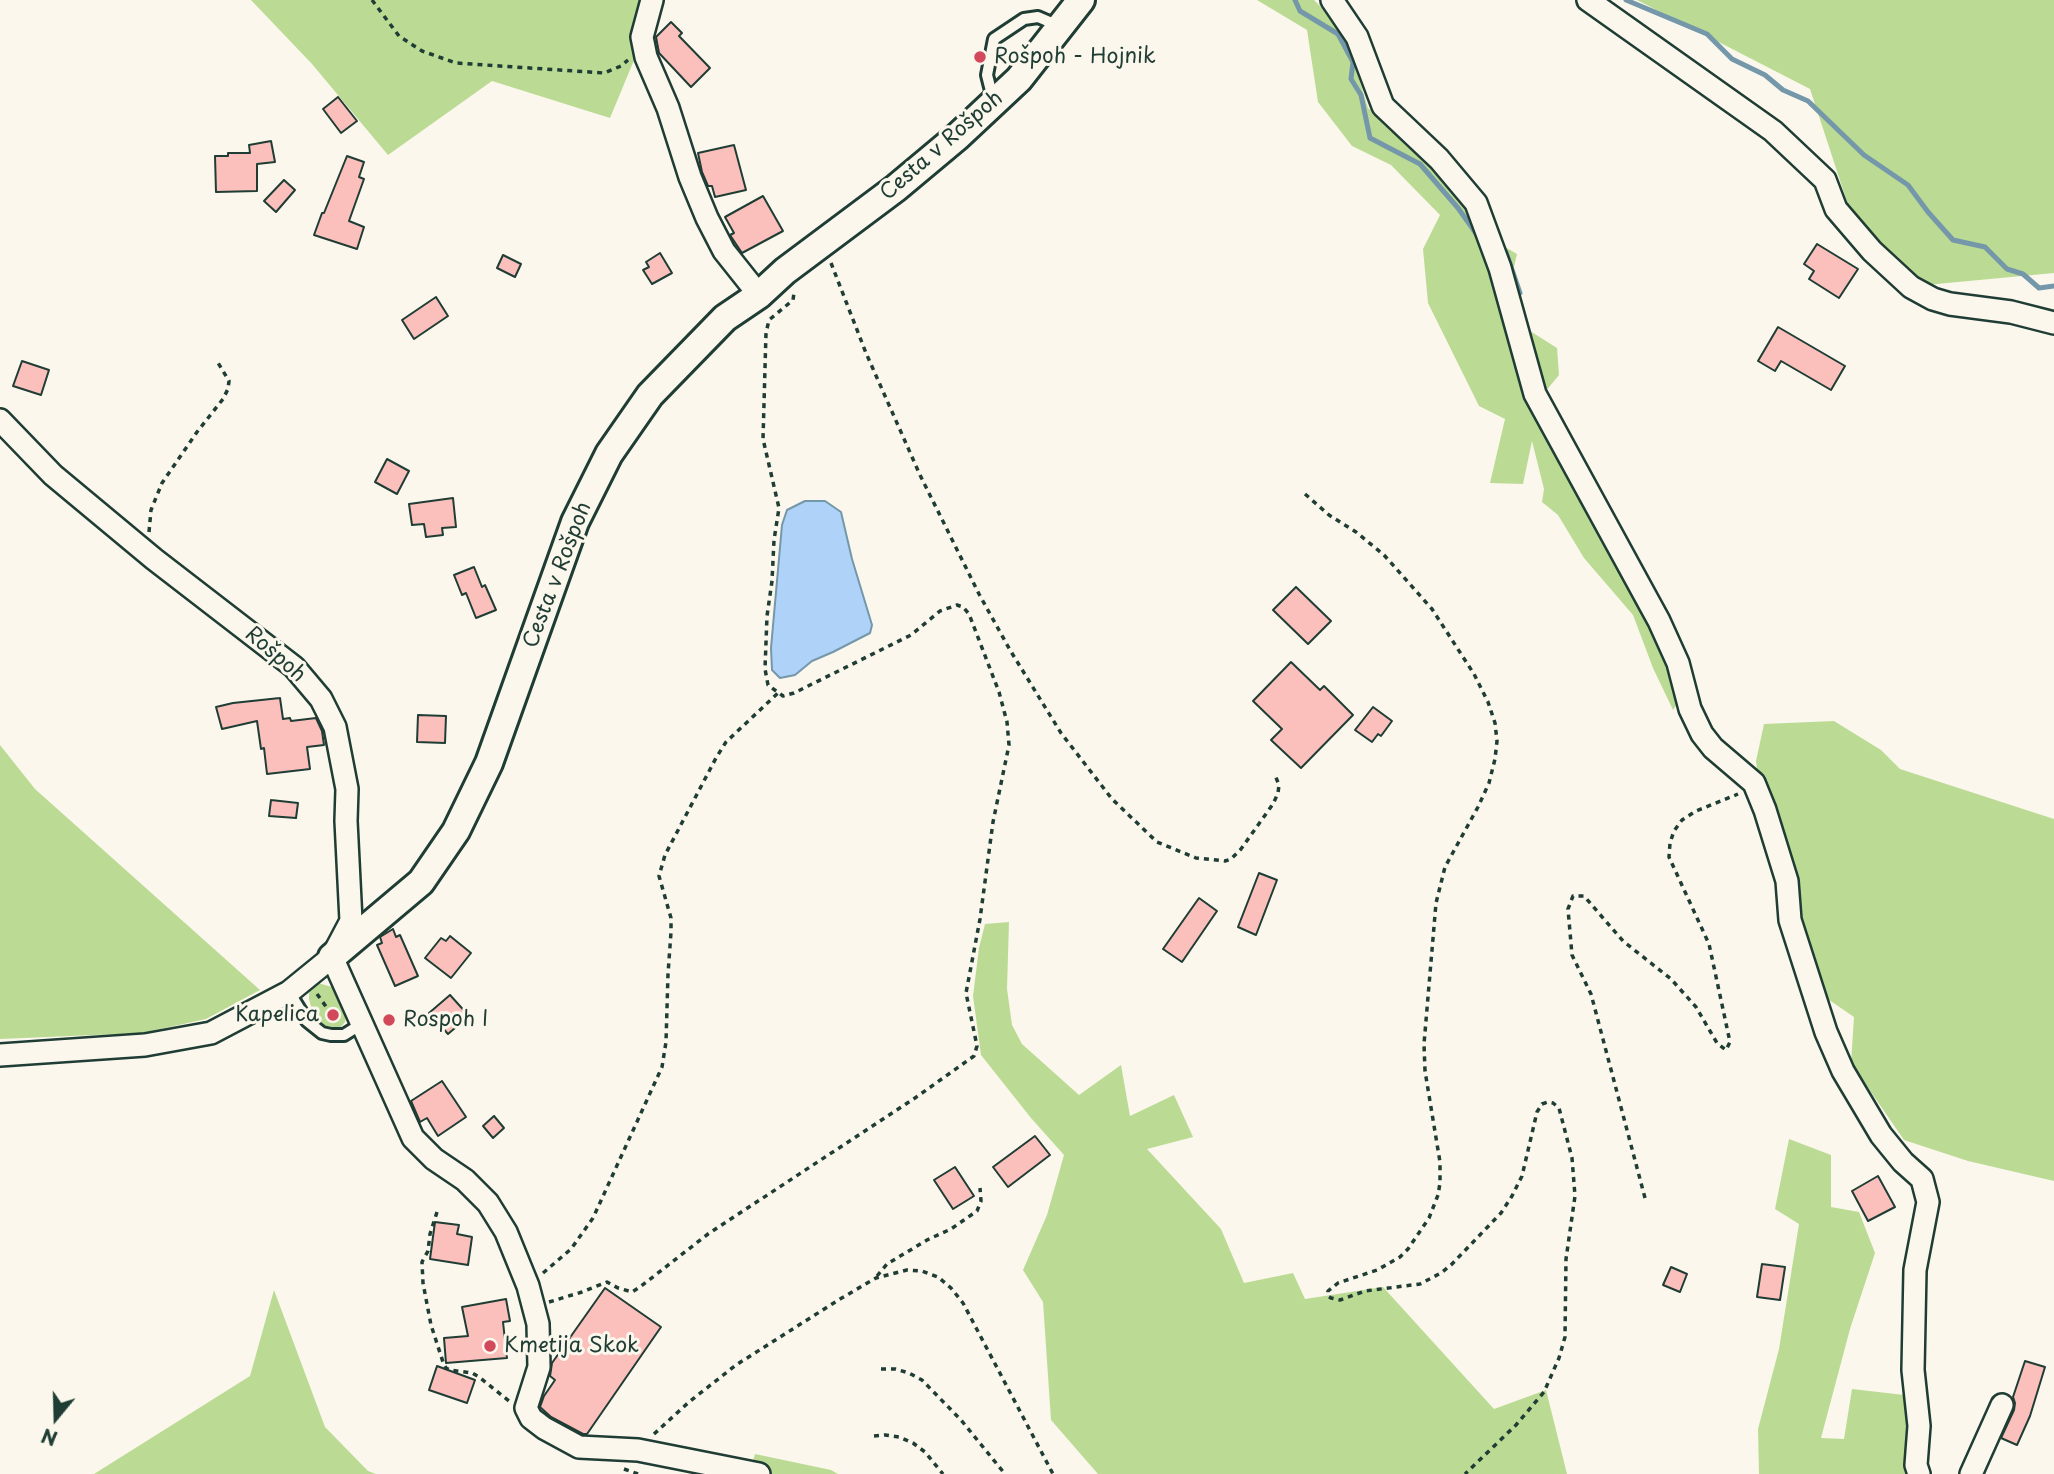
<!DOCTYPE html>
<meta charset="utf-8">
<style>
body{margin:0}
#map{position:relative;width:2054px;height:1474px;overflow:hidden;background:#fbf7ec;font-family:"Playpen Sans",sans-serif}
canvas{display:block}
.north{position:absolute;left:21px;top:1383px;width:70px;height:70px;-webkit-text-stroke:5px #fbf7ec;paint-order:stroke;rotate:199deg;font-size:19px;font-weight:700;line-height:28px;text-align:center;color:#1f3d34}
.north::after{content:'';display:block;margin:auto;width:24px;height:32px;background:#1f3d34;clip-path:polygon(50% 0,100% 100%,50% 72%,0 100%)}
</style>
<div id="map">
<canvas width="2054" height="1474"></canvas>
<div class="north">N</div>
</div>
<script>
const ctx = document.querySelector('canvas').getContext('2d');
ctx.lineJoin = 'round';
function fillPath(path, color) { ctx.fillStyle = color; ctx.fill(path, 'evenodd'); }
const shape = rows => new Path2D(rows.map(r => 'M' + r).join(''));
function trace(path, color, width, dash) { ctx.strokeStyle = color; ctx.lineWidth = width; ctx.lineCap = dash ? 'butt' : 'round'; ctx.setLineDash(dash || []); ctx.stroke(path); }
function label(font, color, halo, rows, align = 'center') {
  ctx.font = font + ' "Playpen Sans",sans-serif'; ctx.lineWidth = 6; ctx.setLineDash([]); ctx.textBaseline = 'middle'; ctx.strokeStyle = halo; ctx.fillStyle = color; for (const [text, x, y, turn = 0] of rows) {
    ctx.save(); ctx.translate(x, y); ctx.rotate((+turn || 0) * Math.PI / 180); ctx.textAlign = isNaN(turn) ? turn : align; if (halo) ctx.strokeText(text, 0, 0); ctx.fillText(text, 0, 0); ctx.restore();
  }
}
fillPath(shape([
 [251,0,659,0,610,118,492,81,388,155,312,64],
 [1257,0,1314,0,1344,30,1368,108,1426,158,1475,212,1481,233,1517,254,1503,314,1557,348,1559,375,1536,403,1639,593,1682,696,1673,710,1653,668,1633,615,1584,558,1558,515,1542,502,1544,489,1532,441,1523,484,1490,483,1505,419,1479,406,1428,303,1423,249,1440,215,1391,165,1352,146,1318,102,1307,30],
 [1637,0,2054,0,2054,273,1926,285,1853,220,1810,89],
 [1834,721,1881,750,1900,769,2054,819,2054,1181,1968,1161,1904,1140,1851,1063,1854,1017,1819,993,1766,842,1756,761,1764,724],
 [0,745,35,789,260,990,206,1019,142,1033,0,1039],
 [1009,922,1007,989,1012,1025,1022,1044,1079,1095,1121,1065,1130,1116,1174,1095,1193,1137,1147,1149,1221,1229,1244,1283,1293,1273,1305,1299,1383,1287,1494,1409,1546,1390,1567,1474,1098,1474,1051,1420,1043,1302,1023,1270,1047,1215,1064,1155,1031,1118,981,1055,973,996,979,948,985,924],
 [318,983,332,987,340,995,346,1016,345,1022,340,1028,332,1029,326,1027,313,1014,309,999,309,993,314,985],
 [1789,1139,1831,1155,1831,1207,1859,1212,1875,1253,1850,1329,1821,1438,1844,1439,1852,1389,1913,1396,1916,1474,1759,1474,1758,1429,1779,1349,1799,1224,1775,1209],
 [274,1290,325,1427,368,1471,376,1474,94,1474,250,1376],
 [755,1454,831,1470,838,1474,767,1474,751,1468]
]), '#bbdb94');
const water = shape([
 [805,501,825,501,841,512,852,559,872,625,870,633,833,652,812,661,795,675,780,678,772,670,771,648,782,525,787,510,805,501]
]);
fillPath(water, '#afd3f8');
trace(water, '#7597aa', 2);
trace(shape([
 [1295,0,1300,11,1338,34,1353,62,1351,79,1361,95,1370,138,1420,164,1458,208,1480,239],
 [1626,0,1707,34,1732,59,1765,75,1783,90,1808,101,1864,155,1908,185,1928,212,1953,240,1985,247,2007,269,2023,274,2039,288,2054,286],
 [1506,252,1520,293]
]), '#7597aa', 5);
const building = shape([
 [671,22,682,33,679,36,710,68,691,87,659,53,656,37,671,22],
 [338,97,357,121,341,133,323,109,338,97],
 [271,141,275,162,257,164,257,191,216,192,215,156,228,156,228,153,250,153,249,145,271,141],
 [734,145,746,190,715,197,712,186,708,186,702,172,698,153,734,145],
 [347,156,364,162,359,177,364,179,349,221,364,227,357,249,314,235,322,213,324,213,347,156],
 [284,180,295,190,276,212,264,201,284,180],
 [763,196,783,231,742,253,730,235,734,233,725,217,763,196],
 [1817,244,1858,269,1839,298,1809,279,1814,271,1804,264,1817,244],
 [660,253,672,273,652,284,643,270,649,267,646,262,660,253],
 [503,255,521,264,515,277,497,268,503,255],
 [436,297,448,316,414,339,402,320,436,297],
 [1778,327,1845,366,1831,390,1781,361,1775,371,1758,361,1778,327],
 [22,361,49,370,41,395,13,386,22,361],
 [387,459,409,471,397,494,375,482,387,459],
 [453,498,456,527,442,528,443,535,426,537,424,524,412,525,409,504,453,498],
 [474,567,482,587,485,585,496,610,476,618,466,593,462,595,454,575,474,567],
 [1296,587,1331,621,1308,644,1273,610,1296,587],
 [1291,662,1320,690,1324,686,1353,715,1301,768,1271,740,1282,729,1253,701,1291,662],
 [280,698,283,719,290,718,291,721,316,718,322,731,324,745,307,747,310,769,267,774,264,748,261,749,257,721,222,729,216,707,233,703,280,698],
 [1373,707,1392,721,1381,736,1378,734,1372,742,1355,730,1373,707],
 [418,715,446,716,445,743,417,742,418,715],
 [271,800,298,803,296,818,269,816,271,800],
 [1259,873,1277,880,1256,935,1238,927,1259,873],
 [1199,898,1217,911,1182,962,1163,949,1199,898],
 [393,929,396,937,400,935,418,976,395,986,377,945,382,943,380,937,393,929],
 [450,936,471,953,451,978,425,958,441,938,446,941,450,936],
 [450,995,469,1016,448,1034,429,1013,450,995],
 [442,1081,466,1117,438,1136,427,1118,420,1122,411,1101,442,1081],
 [494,1116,504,1128,493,1138,483,1126,494,1116],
 [1035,1136,1050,1155,1008,1187,993,1167,1035,1136],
 [955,1167,974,1196,953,1209,934,1180,955,1167],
 [1878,1176,1895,1207,1868,1221,1852,1191,1878,1176],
 [435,1222,459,1225,457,1234,472,1237,468,1265,430,1259,435,1222],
 [1762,1264,1785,1267,1780,1300,1757,1297,1762,1264],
 [1671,1267,1687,1274,1680,1292,1663,1285,1671,1267],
 [605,1288,661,1327,587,1434,583,1434,551,1417,540,1407,544,1396,555,1380,550,1376,552,1363,605,1288],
 [506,1299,510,1321,503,1322,507,1358,446,1363,444,1338,468,1336,462,1307,506,1299],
 [2025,1361,2045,1367,2030,1416,2017,1445,2001,1438,2014,1410,2015,1403,2013,1397,2025,1361],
 [437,1366,475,1380,467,1403,429,1390,437,1366]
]);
fillPath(building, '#fbbfbc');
trace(building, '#1f3d34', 2);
const service = shape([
 [993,99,987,75,994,39,1024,19,1038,17,1059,26],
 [289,992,307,1021,322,1033,331,1035,344,1035,363,1023]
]);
const minor = shape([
 [652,0,642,37,646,57,668,108,690,177,707,218,724,251,759,295],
 [1332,0,1357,37,1383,106,1439,159,1476,203,1500,268,1535,394,1659,621,1678,663,1690,709,1702,734,1713,748,1754,783,1765,810,1787,881,1790,920,1826,1032,1843,1071,1881,1135,1903,1162,1922,1179,1928,1202,1915,1270,1913,1370,1919,1426,1916,1465,1919,1474],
 [1588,0,1773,131,1825,180,1836,209,1872,251,1911,287,1933,299,1950,304,2011,312,2054,323],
 [0,420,53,475,154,559,294,667,321,699,335,727,347,789,346,821,351,921,332,957,289,992,211,1033,145,1045,0,1055],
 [332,957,413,1138,434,1159,465,1180,488,1203,506,1232,528,1286,538,1324,539,1367,526,1408,531,1418,544,1428,579,1447,638,1450,759,1474],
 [1971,1474,2002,1405]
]);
const tertiary = shape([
 [332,957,421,882,456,831,489,763,575,522,609,454,650,395,725,318,759,295,785,271,896,188,957,137,1019,79,1081,0]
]);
trace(service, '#1f3d34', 16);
trace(minor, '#1f3d34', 26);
trace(tertiary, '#1f3d34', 32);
trace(shape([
 [372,0,399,36,422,51,456,63,604,73,621,66,628,60],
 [831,263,866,353,920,475,979,594,1010,650,1061,733,1112,799,1157,842,1196,858,1225,861,1231,859,1241,849,1273,804,1278,793,1279,785,1275,775],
 [1305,494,1329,515,1356,532,1384,555,1432,609,1474,674,1488,702,1495,723,1497,741,1495,759,1489,783,1478,807,1445,867,1436,903,1424,1044,1425,1071,1440,1162,1440,1183,1438,1195,1429,1218,1408,1249,1400,1257,1377,1270,1338,1283,1328,1291,1328,1296,1331,1298,1340,1300,1365,1291,1420,1284,1441,1273,1451,1265,1501,1213,1512,1196,1522,1176,1537,1112,1542,1104,1548,1102,1553,1103,1559,1108,1572,1158,1575,1196,1566,1259,1565,1337,1559,1358,1544,1392,1516,1425,1465,1474],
 [149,532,151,510,162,483,197,432,223,399,228,389,229,381,217,361],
 [317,994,330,1012],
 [1645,1198,1591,994,1572,955,1568,909,1573,896,1584,896,1623,941,1671,979,1696,1007,1717,1043,1726,1050,1730,1042,1709,944,1669,857,1670,843,1674,831,1682,820,1696,811,1738,794],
 [437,1212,430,1234,428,1251,422,1262,423,1283,431,1325,443,1362,446,1368,450,1370,472,1373,479,1377,509,1401],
 [543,1273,571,1249,593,1218,662,1067,666,1042,668,974,671,932,671,918,659,876,665,855,716,758,726,742,778,693],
 [877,1276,887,1264,927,1240,951,1229,977,1211,981,1201,980,1188],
 [549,1302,582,1292,607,1282,618,1288,632,1292,640,1287,708,1234,915,1098,974,1056,977,1046,966,993,980,919,993,822,1009,745,1007,722,999,692,969,614,963,607,957,605,940,611,911,635,794,693,783,696,768,685,765,669,767,616,772,581,774,540,779,508,763,439,766,333,769,320,793,300,794,293],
 [881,1369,895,1369,909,1373,922,1380,961,1420,1005,1474],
 [654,1434,689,1402,736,1365,840,1299,876,1278,907,1270,922,1271,938,1277,951,1288,963,1303,1053,1474],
 [874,1436,885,1435,899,1437,913,1443,925,1452,943,1474],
 [624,1469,638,1474]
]), '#1f3d34', 3.5, [5, 5]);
trace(service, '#fbf7ec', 10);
trace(minor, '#fbf7ec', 21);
trace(tertiary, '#fbf7ec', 26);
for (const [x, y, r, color] of [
 [980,57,7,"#d1495b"],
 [333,1015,7,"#d1495b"],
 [389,1020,7,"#d1495b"],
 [490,1346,7,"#d1495b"]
]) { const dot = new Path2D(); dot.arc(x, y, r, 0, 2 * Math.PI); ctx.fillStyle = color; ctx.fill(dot); trace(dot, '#fbf7ec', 2.5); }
label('21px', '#1f3d34', '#fbf7ec', [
 ["Rošpoh - Hojnik",994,57],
 ["Kapelica",319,1015,"right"],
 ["Rospoh I",403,1020],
 ["Kmetija Skok",504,1346]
], 'left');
label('21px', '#1f3d34', '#fbf7ec', [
 ["Cesta v Rošpoh",942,146,-41],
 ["Cesta v Rošpoh",558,575,-69],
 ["Rošpoh",275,655,41]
]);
</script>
